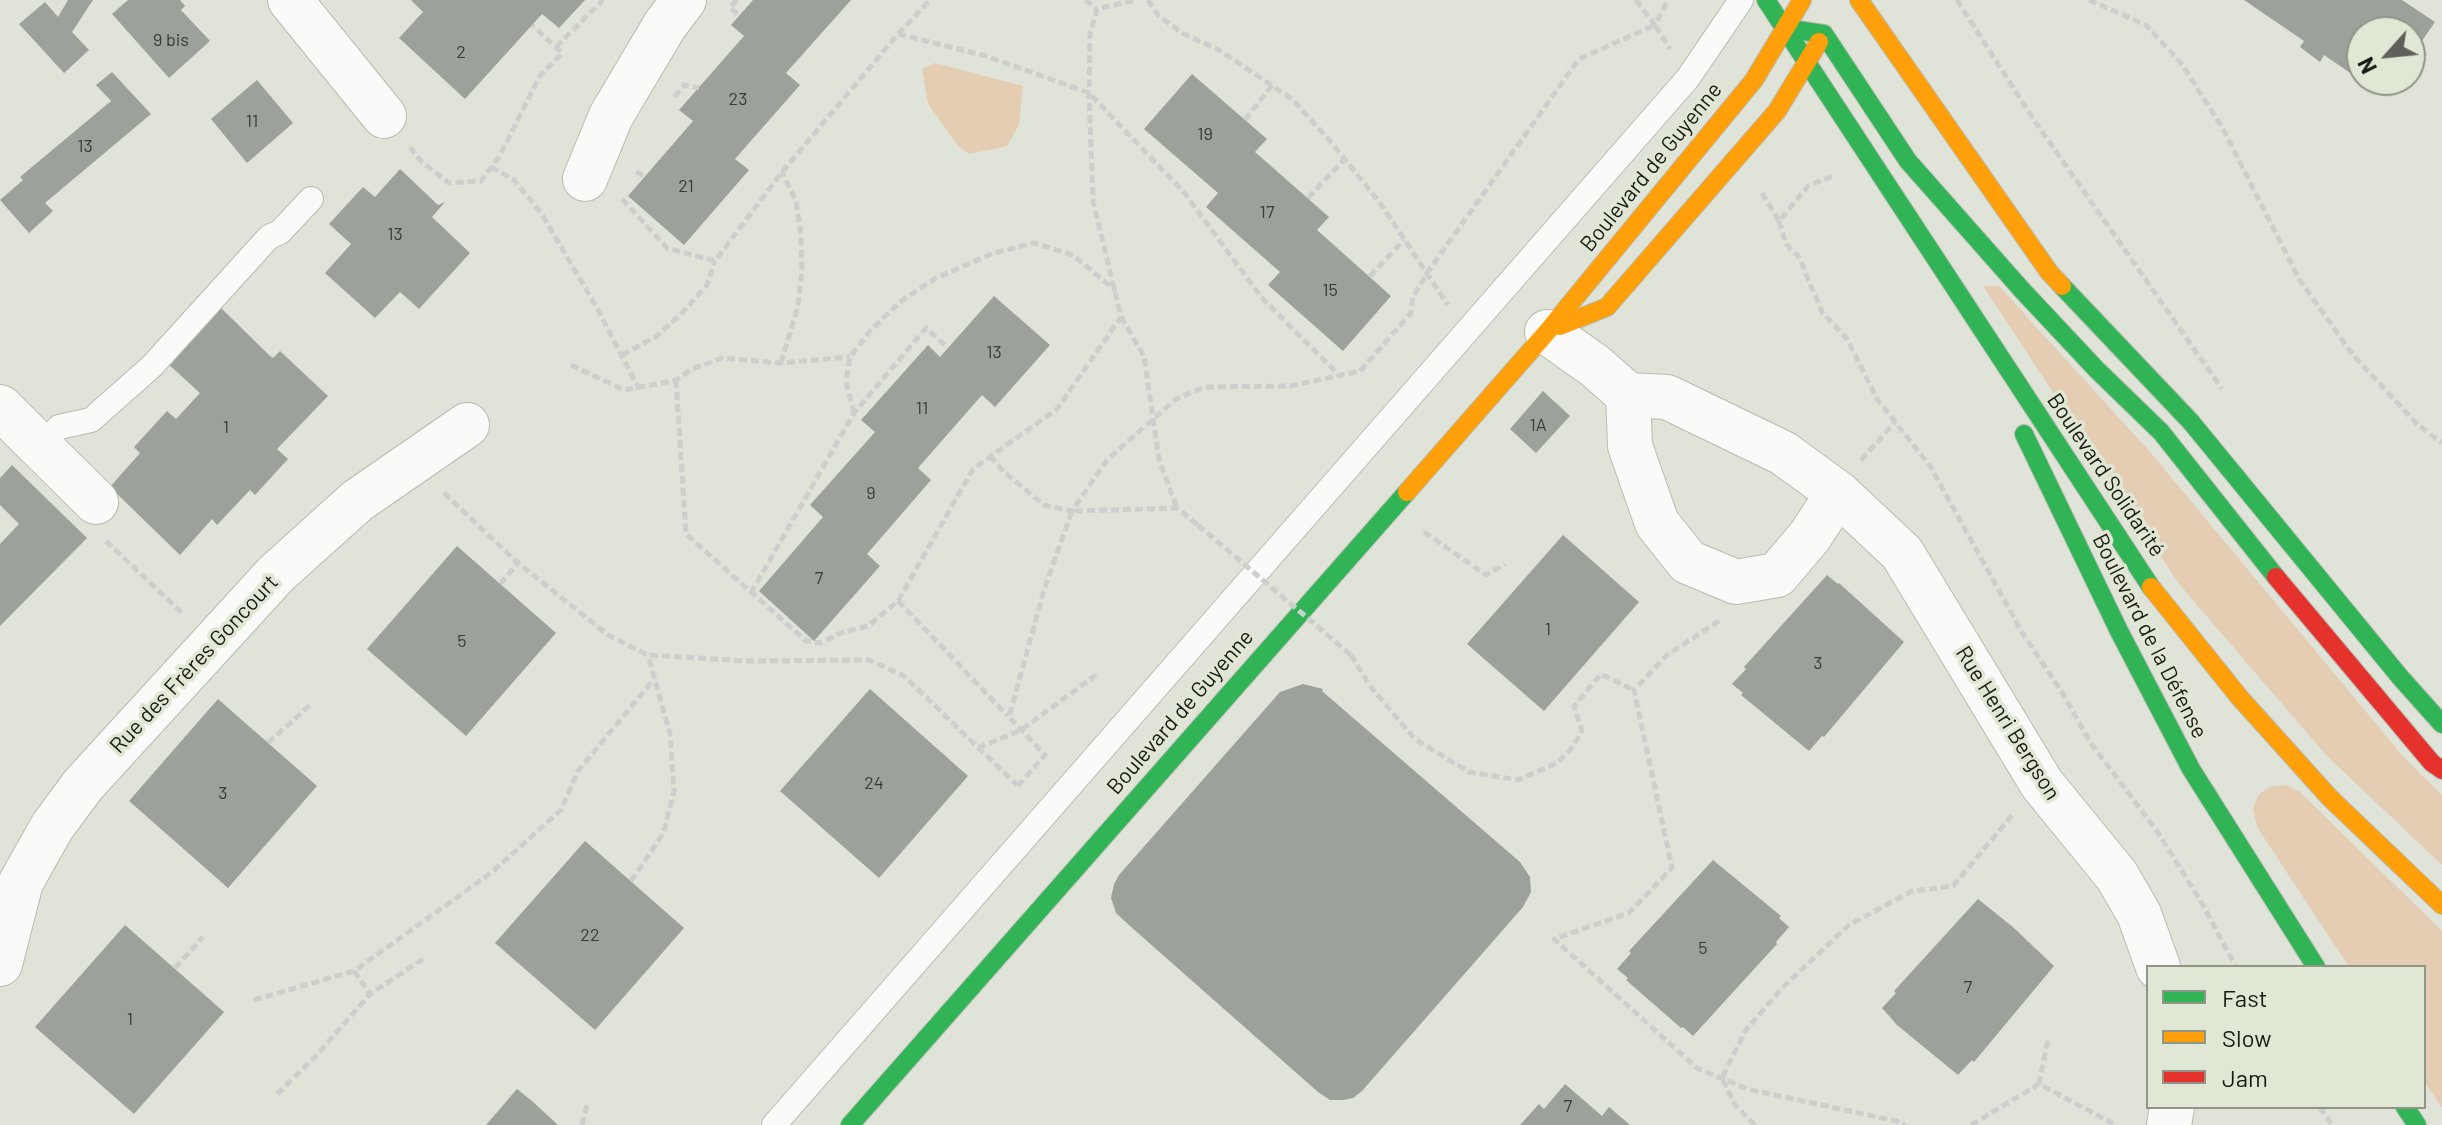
<!DOCTYPE html>
<meta charset="utf-8">
<style>
body{margin:0}
#map{position:relative;width:2442px;height:1125px;overflow:hidden;background:#dfe3d8;font-family:Barlow,sans-serif}
canvas{display:block}
.legend{position:absolute;left:2146px;top:965px;width:280px;height:144px;box-sizing:border-box;background:#e0e7d4;border:2px solid #909587;margin:0;padding:10px 14px;list-style:none;font-size:24px;color:#181a14}
.legend li{display:flex;align-items:center;gap:16px;height:40px}
.legend b{width:40px;border:2px solid #909587}
.north{position:absolute;left:2346px;top:16px;width:80px;height:80px;box-sizing:border-box;background:#e0e7d4;border:2px solid #909587;border-radius:50%;rotate:243deg;font-size:22px;font-weight:700;line-height:32px;text-align:center;color:#181a14}
.north::after{content:'';display:block;margin:auto;width:28px;height:36px;background:#5e6059;clip-path:polygon(50% 0,100% 100%,50% 72%,0 100%)}
</style>
<div id="map">
<canvas width="2442" height="1125"></canvas>
<ul class="legend">
<li><b style="height:10px;background:#30b455"></b>Fast</li>
<li><b style="height:10px;background:#ff9f0a"></b>Slow</li>
<li><b style="height:10px;background:#e5322d"></b>Jam</li>
</ul>
<div class="north">N</div>
</div>
<script>
const ctx = document.querySelector('canvas').getContext('2d');
ctx.lineJoin = 'round';
function fillPath(path, color) { ctx.fillStyle = color; ctx.fill(path, 'evenodd'); }
const shape = rows => new Path2D(rows.map(r => 'M' + r).join(''));
function trace(path, color, width, dash) { ctx.strokeStyle = color; ctx.lineWidth = width; ctx.lineCap = dash ? 'butt' : 'round'; ctx.setLineDash(dash || []); ctx.stroke(path); }
function label(font, color, halo, rows, align = 'center') {
  ctx.font = font + ' Barlow,sans-serif'; ctx.lineWidth = 7; ctx.setLineDash([]); ctx.textBaseline = 'middle'; ctx.strokeStyle = halo; ctx.fillStyle = color; for (const [text, x, y, turn = 0] of rows) {
    ctx.save(); ctx.translate(x, y); ctx.rotate((+turn || 0) * Math.PI / 180); ctx.textAlign = isNaN(turn) ? turn : align; if (halo) ctx.strokeText(text, 0, 0); ctx.fillText(text, 0, 0); ctx.restore();
  }
}
fillPath(shape([
 [935,63,1023,86,1019,125,1007,146,969,154,957,145,928,104,922,69],
 [1983,286,1999,286,2151,453,2402,755,2442,795,2442,865,2327,756,2179,584],
 [2286,785,2300,792,2442,931,2442,1108,2424,1081,2424,967,2349,967,2257,827,2253,808,2259,794,2270,787]
]), '#e5cdb3');
fillPath(shape([
 [68,0,93,0,72,32,89,50,64,73,19,24,45,2,58,17],
 [128,0,180,0,185,6,181,10,210,41,169,78,112,14],
 [411,0,585,0,559,28,542,14,465,99,399,38,423,12],
 [753,0,851,0,786,73,800,85,735,159,749,170,684,245,628,196,693,121,679,110,744,36,731,25],
 [2244,0,2402,0,2435,22,2417,48,2410,43,2410,32,2362,32,2362,80,2395,80,2384,96,2324,55,2320,62,2300,47,2304,41],
 [112,72,151,114,45,203,53,211,29,233,0,200,23,180,20,177,111,101,96,85],
 [1192,74,1267,139,1255,152,1329,217,1317,230,1391,296,1343,351,1268,285,1280,272,1206,207,1218,193,1144,129],
 [257,80,293,123,247,163,211,119],
 [400,169,438,205,445,202,432,217,470,253,419,309,400,292,375,318,325,273,351,244,329,224,363,187,375,197],
 [994,296,1050,345,995,407,982,395,918,468,931,480,867,554,880,566,814,641,759,591,823,517,810,505,875,432,861,420,928,345,940,357],
 [219,306,270,356,273,358,280,351,328,396,277,449,288,459,255,495,250,490,217,525,212,519,180,555,110,487,140,453,134,447,167,411,176,419,200,393,167,363],
 [1543,391,1570,416,1536,453,1510,429],
 [12,465,87,538,0,626,0,544,19,524,0,505,0,478],
 [1563,535,1639,602,1544,711,1467,644],
 [457,546,556,633,466,736,367,649],
 [1827,575,1838,584,1839,583,1904,642,1824,737,1822,736,1809,751,1741,695,1743,693,1732,684,1746,669,1744,667],
 [1303,684,1323,689,1322,691,1520,862,1530,877,1531,892,1523,907,1362,1091,1353,1098,1344,1100,1330,1100,1318,1092,1130,926,1116,913,1111,898,1114,884,1119,875,1280,692],
 [870,689,968,776,879,878,780,791],
 [218,699,317,786,228,888,129,801],
 [585,841,684,928,595,1030,495,943],
 [1713,860,1781,916,1779,918,1789,927,1776,942,1777,944,1693,1036,1683,1027,1681,1028,1626,980,1628,978,1617,969,1631,953,1629,951],
 [1978,899,2014,928,2054,966,1974,1062,1972,1060,1958,1075,1897,1025,1882,1008,1896,993,1894,991],
 [125,925,224,1012,134,1114,35,1027],
 [1565,1084,1602,1116,1609,1107,1630,1125,1520,1125,1539,1104,1544,1109],
 [517,1089,532,1101,558,1125,486,1125]
]), '#9ca29a');
const lane = shape([
 [40,446,59,427,91,420,152,366,269,237,280,232,311,199],
 [774,1125,1688,78,1741,0]
]);
const street = shape([
 [290,0,384,116],
 [585,179,611,116,665,25,684,0],
 [1547,332,1595,366,1628,395,1667,397,1783,453,1838,493,1902,553,2042,784,2117,876,2139,914,2158,967],
 [1628,395,1630,446,1657,523,1688,562,1736,582,1777,575,1810,536,1838,493],
 [0,407,96,502],
 [0,964,21,882,52,827,83,785,276,574,357,501,467,425],
 [2169,1125,2172,1107]
]);
const fast = shape([
 [1766,0,2151,587],
 [1784,28,1824,34,1908,161,2022,290,2097,370,2161,432,2276,577],
 [2062,286,2191,422,2400,677,2442,724],
 [2024,434,2119,631,2191,769,2316,967],
 [2405,1107,2417,1125],
 [850,1125,1407,492]
]);
const slow = shape([
 [1859,0,2049,272,2062,286],
 [1560,326,1607,307,1777,111,1819,42],
 [1407,492,1547,332,1754,80,1802,0],
 [2151,587,2240,698,2330,798,2442,905]
]);
const jam = shape([
 [2276,577,2432,763,2442,770]
]);
trace(lane, '#b8bbb3', 26);
trace(street, '#b8bbb3', 46);
trace(fast, '#b8bbb3', 20);
trace(slow, '#b8bbb3', 20);
trace(jam, '#b8bbb3', 20);
trace(shape([
 [737,0,730,7,739,16],
 [1085,0,1097,9],
 [1148,0,1159,16,1184,34,1219,50,1292,99,1330,141,1380,203,1448,305],
 [1636,0,1655,25,1668,0],
 [1957,0,2034,120,2222,389],
 [2089,0,2146,25,2181,63,2222,127,2299,279,2353,355,2418,425,2442,443],
 [898,34,986,56,1089,93,1183,191,1261,297,1339,375],
 [556,47,603,0],
 [675,97,684,85,699,88],
 [1245,120,1273,84],
 [410,147,422,162,449,183,481,181,499,157,540,76,562,53,532,25],
 [491,167,514,180,541,213,597,308,639,389],
 [636,172,646,176],
 [1762,193,1779,221,1809,185,1834,176],
 [1308,198,1344,160],
 [622,199,667,248,715,261,782,172,898,34,930,0],
 [1779,221,1786,244,1799,257,1822,312,1847,339,1877,399,1930,466,2022,632,2063,694,2090,742,2157,831,2200,900,2236,967],
 [1370,276,1404,240],
 [1121,317,1144,356,1159,460,1177,508],
 [622,355,657,336,682,313,707,285,715,261],
 [781,363,798,306,802,270,801,235,796,201,782,172],
 [571,365,624,390,676,380,692,369,722,358,781,363,850,357],
 [676,380,686,534,806,641,821,643,843,632,868,626,898,601,973,469,1057,409,1121,317,1093,201,1089,93,1090,35,1097,9,1135,0],
 [854,413,846,382,850,357,871,330,900,302,936,278,994,253,1034,243,1073,255,1116,291],
 [990,456,1004,472,1044,505,1072,511,1107,460,1176,399,1204,387,1290,386,1360,371,1411,313,1413,297,1427,273,1579,59,1655,25,1670,49],
 [1861,460,1895,422],
 [444,493,518,563,608,635,648,655,745,661,869,660,904,676,1017,785],
 [1424,532,1486,575,1505,564],
 [106,541,183,614],
 [500,584,518,563],
 [751,593,854,413,926,328,948,348],
 [898,601,1008,716],
 [1719,621,1667,655,1634,690,1672,868,1629,913,1554,939,1697,1068,1747,1089,1896,1121,1905,1125],
 [1351,655,1370,686,1415,739,1469,772,1518,780,1557,763,1571,749,1582,731,1574,706,1601,674,1634,690],
 [268,743,310,705],
 [978,748,1021,730,1096,675],
 [1018,786,1045,755,1009,717,1044,590,1072,511,1177,508,1198,525],
 [631,881,663,834,674,791,670,734,648,655],
 [175,968,203,937],
 [354,971,370,994],
 [254,1000,354,971,491,873,561,810,578,771,654,679],
 [2039,1084,2048,1039],
 [277,1094,315,1057,370,994,423,959],
 [2320,1107,2332,1125],
 [582,1125,587,1105],
 [1755,1125,1735,1105,1722,1078,1746,1030,1782,988,1849,925,1912,891,1953,886,2014,813],
 [1971,1125,2039,1084,2116,1125]
]), '#cecfcc', 5, [8, 4]);
trace(lane, '#fafbf9', 24);
trace(street, '#fafbf9', 44);
trace(fast, '#30b455', 18);
trace(slow, '#ff9f0a', 18);
trace(jam, '#e5322d', 18);
trace(shape([
 [1198,525,1351,655]
]), '#cecfcc', 5, [8, 4]);
label('18px', '#393c36', null, [
 ["9 bis",171,40],
 ["2",461,52],
 ["23",738,99],
 ["11",252,121],
 ["19",1205,134],
 ["13",85,146],
 ["21",686,186],
 ["17",1267,212],
 ["13",395,234],
 ["15",1330,290],
 ["13",994,352],
 ["11",922,408],
 ["1A",1538,425],
 ["1",226,427],
 ["9",871,493],
 ["7",819,578],
 ["1",1548,629],
 ["5",462,641],
 ["3",1818,663],
 ["24",874,783],
 ["3",223,793],
 ["22",590,935],
 ["5",1703,948],
 ["7",1968,987],
 ["1",130,1019],
 ["7",1568,1106]
]);
label('22px', '#181a14', '#e0e7d4', [
 ["Boulevard de Guyenne",1651,167,-51],
 ["Boulevard Solidarité",2106,475,56],
 ["Boulevard de la Défense",2150,636,63],
 ["Rue des Frères Goncourt",194,664,-47],
 ["Boulevard de Guyenne",1180,712,-49],
 ["Rue Henri Bergson",2008,723,58]
]);
</script>
